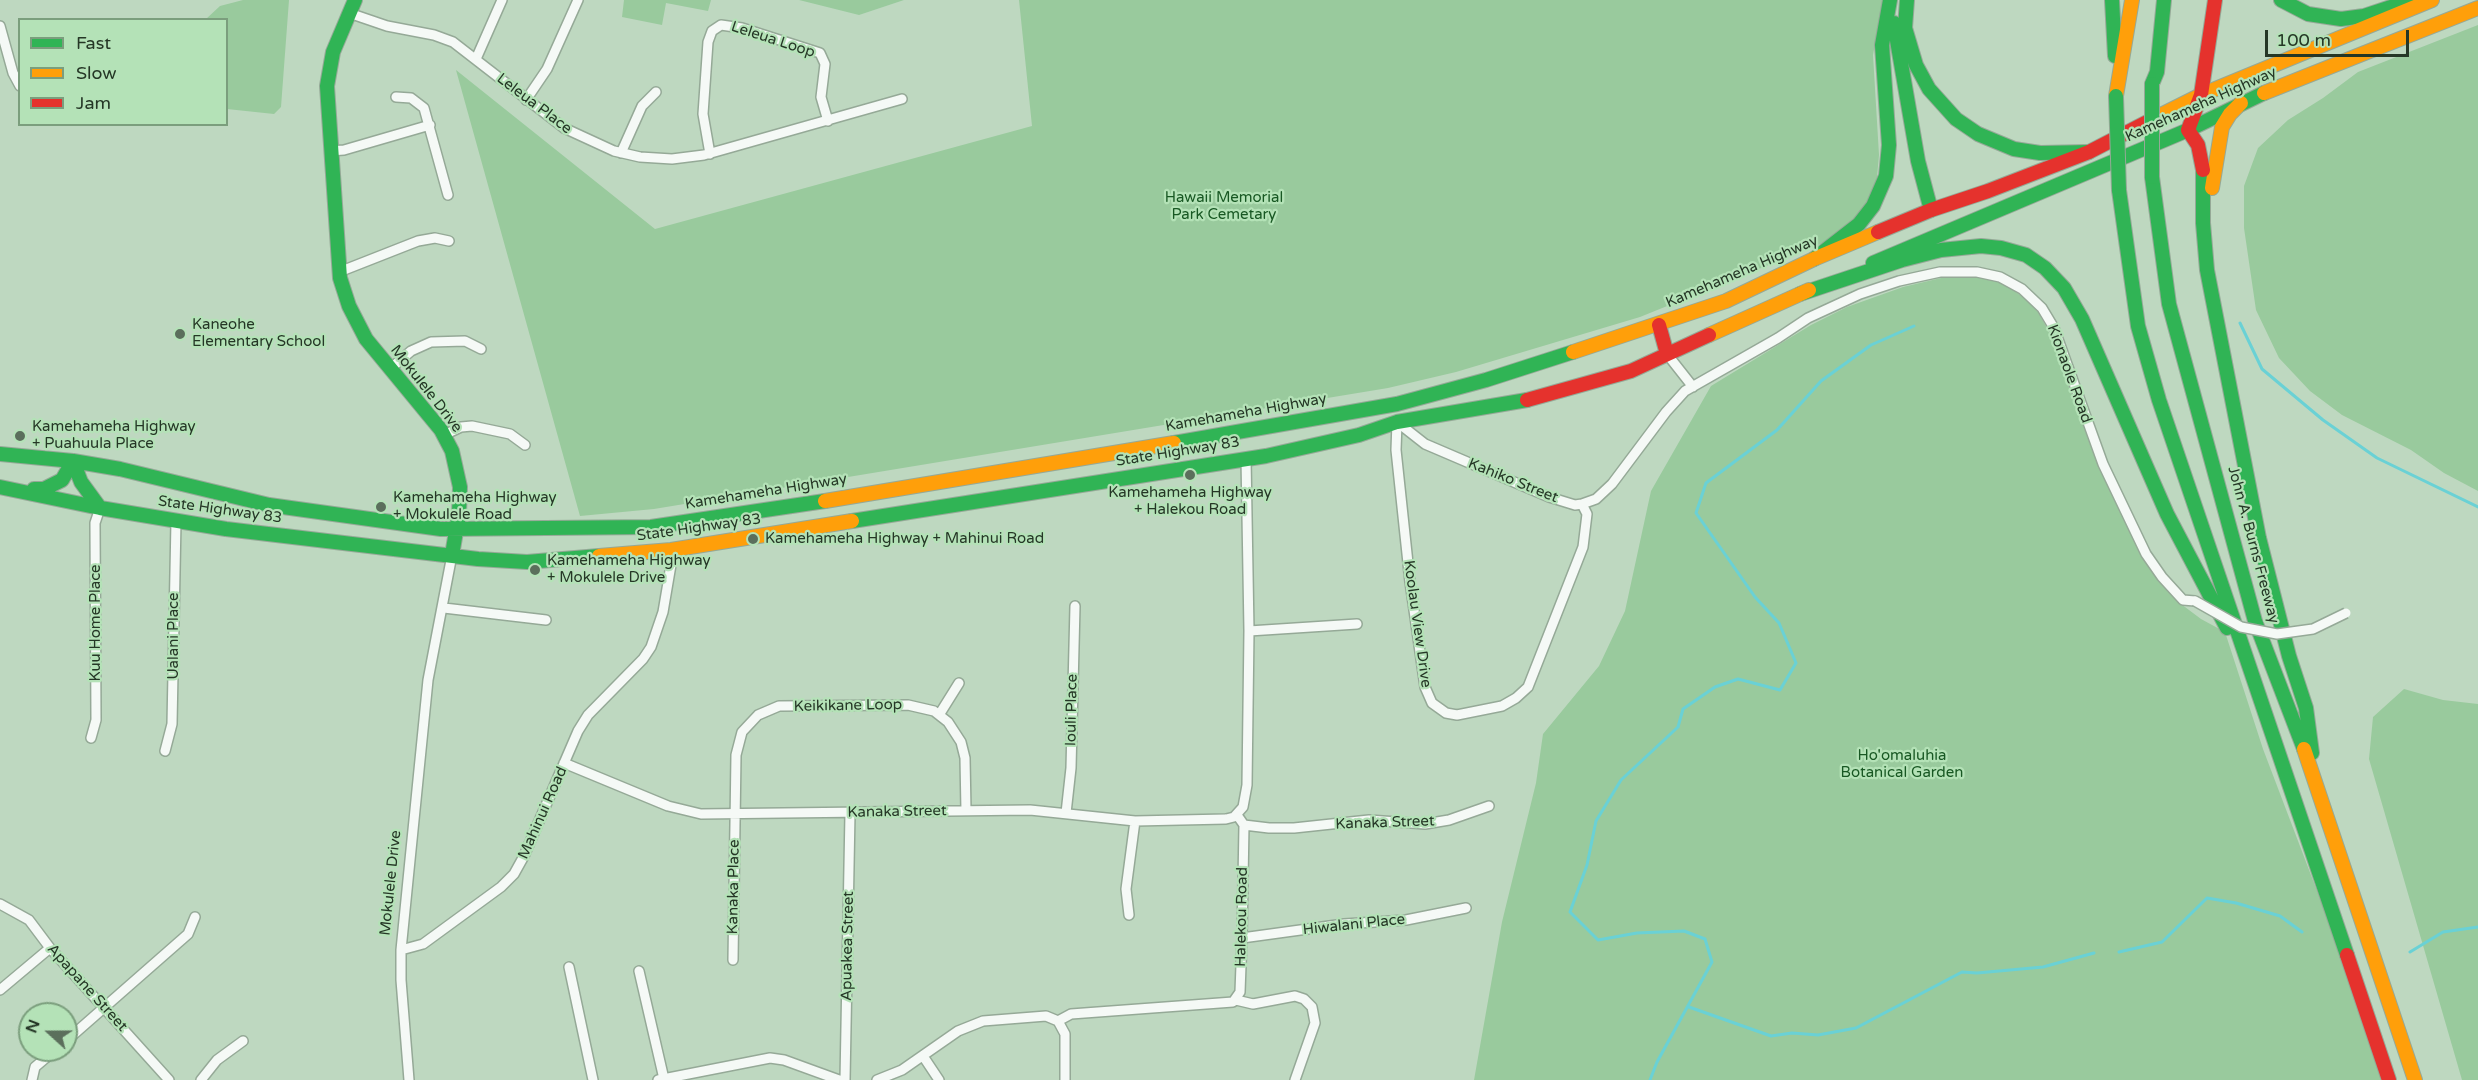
<!DOCTYPE html>
<style>
body{margin:0}
#map{position:relative;width:2478px;height:1080px;overflow:hidden;background:#bed8c0;font-family:"Varela Round",sans-serif}
canvas{display:block}
.legend{position:absolute;left:18px;top:18px;width:210px;height:108px;box-sizing:border-box;background:#b4e2b7;border:2px solid #7b9e7d;margin:0;padding:8px 10px;list-style:none;font-size:18px;color:#253726}
.legend li{display:flex;align-items:center;gap:12px;height:30px}
.legend b{width:30px;border:2px solid #7b9e7d}
.north{position:absolute;left:18px;top:1002px;width:60px;height:60px;box-sizing:border-box;background:#b4e2b7;border:2px solid #7b9e7d;border-radius:50%;rotate:291deg;font-size:16px;font-weight:700;line-height:24px;text-align:center;color:#253726}
.north::after{content:'';display:block;margin:auto;width:21px;height:27px;background:#5b6f5c;clip-path:polygon(50% 0,100% 100%,50% 72%,0 100%)}
.scale{position:absolute;left:2265px;top:30px;width:144px;height:27px;box-sizing:border-box;border:3px solid #253726;border-top:0;padding-left:8px;font-size:18px;line-height:21px;white-space:nowrap;color:#253726;-webkit-text-stroke:4px #b4e2b7;paint-order:stroke}
</style>
<div id="map">
<canvas width="2478" height="1080"></canvas>
<ul class="legend">
<li><b style="height:8px;background:#30b455"></b>Fast</li>
<li><b style="height:8px;background:#ff9f0a"></b>Slow</li>
<li><b style="height:8px;background:#e5322d"></b>Jam</li>
</ul>
<div class="north">N</div>
<div class="scale">100 m</div>
</div>
<script>
const ctx = document.querySelector('canvas').getContext('2d');
ctx.lineJoin = 'round';
function fillPath(path, color) { ctx.fillStyle = color; ctx.fill(path, 'evenodd'); }
const shape = rows => new Path2D(rows.map(r => 'M' + r).join(''));
function trace(path, color, width, dash) { ctx.strokeStyle = color; ctx.lineWidth = width; ctx.lineCap = dash ? 'butt' : 'round'; ctx.setLineDash(dash || []); ctx.stroke(path); }
function label(font, color, halo, rows, align = 'center') {
  ctx.font = font + ' "Varela Round",sans-serif'; ctx.lineWidth = 4.5; ctx.setLineDash([]); ctx.textBaseline = 'middle'; ctx.strokeStyle = halo; ctx.fillStyle = color; for (const [text, x, y, turn = 0] of rows) {
    ctx.save(); ctx.translate(x, y); ctx.rotate((+turn || 0) * Math.PI / 180); ctx.textAlign = isNaN(turn) ? turn : align; if (halo) ctx.strokeText(text, 0, 0); ctx.fillText(text, 0, 0); ctx.restore();
  }
}
fillPath(shape([
 [243,0,289,0,281,107,274,114,227,109,226,20,206,19,220,6],
 [624,0,711,0,708,11,666,3,662,25,622,17],
 [799,0,904,0,859,15],
 [1019,0,1883,0,1873,55,1879,155,1877,177,1874,188,1858,217,1823,243,1640,317,1456,372,1388,388,654,509,580,516,456,70,655,229,1032,126],
 [2478,25,2478,491,2444,473,2411,450,2342,415,2310,391,2279,358,2256,310,2244,228,2244,186,2258,148,2288,120,2323,98,2358,72],
 [1965,275,1987,278,2008,286,2024,298,2038,312,2048,330,2098,466,2146,563,2160,583,2177,601,2201,619,2225,632,2263,749,2389,1080,1474,1080,1502,922,1536,783,1543,734,1599,666,1625,611,1651,491,1711,386,1811,325,1847,307,1903,287,1941,278],
 [2404,689,2443,700,2478,704,2478,1080,2462,1080,2369,759,2373,717]
]), '#99ca9d');
trace(shape([
 [2240,323,2262,369,2323,420,2377,458,2478,507],
 [2119,952,2162,942,2207,898,2236,903,2280,916,2302,932],
 [2410,952,2443,932,2478,927],
 [1689,1007,1771,1036,1792,1033,1818,1035,1856,1028,1962,972,1977,973,2043,967,2094,953],
 [1650,1080,1657,1062,1712,962,1705,939,1684,931,1637,933,1598,940,1570,912,1587,865,1596,821,1621,780,1678,727,1683,709,1715,687,1738,679,1780,690,1796,663,1779,623,1755,597,1696,513,1706,483,1777,430,1821,381,1871,345,1914,326]
]), '#6ad1d5', 3);
const street = shape([
 [349,13,387,26,434,35,453,42,564,128,614,151,640,157,672,159,704,155,902,99],
 [0,26,13,73,20,86],
 [476,59,502,0],
 [396,97,411,98,424,108,448,195],
 [526,100,547,69,578,0],
 [330,151,344,150,430,125],
 [621,153,642,106,656,92],
 [710,154,703,114,708,42,712,31,721,25,742,28,820,53,825,64,821,97,828,121],
 [339,272,418,241,435,238,449,241],
 [1667,354,1693,387],
 [390,369,411,351,431,342,465,341,481,349],
 [1397,422,1425,444,1549,497,1575,505,1582,504,1596,499,1612,484,1666,412,1685,391,1778,338,1808,318,1860,294,1899,281,1940,272,1977,272,2000,277,2022,289,2042,308,2054,328,2103,464,2146,554,2162,577,2183,600,2195,601],
 [1397,422,1396,450,1410,582,1425,687,1432,703,1446,713,1457,715,1502,706,1516,698,1528,687,1583,547,1587,514,1582,504],
 [444,435,461,427,472,426,510,434,525,445],
 [444,608,546,620],
 [1249,631,1357,624],
 [939,715,959,683],
 [91,738,96,720,95,523,100,508],
 [165,751,172,724,176,521],
 [564,763,668,806,701,814,1030,810,1135,821,1226,819,1234,817,1243,807,1247,785,1249,631,1246,458],
 [1066,813,1071,768,1075,606],
 [1244,825,1269,828,1294,828,1369,820,1425,824,1449,820,1489,806],
 [0,904,29,920,50,948,169,1080],
 [1129,915,1126,889,1135,821],
 [1242,938,1344,924,1406,920,1466,908],
 [401,950,428,680,452,555],
 [733,960,736,755,742,732,758,715,779,706,908,705,934,711,948,722,961,742,965,758,966,811],
 [569,967,593,1080],
 [639,971,664,1079],
 [0,990,50,948],
 [1236,1000,1253,1004,1295,996,1304,999,1312,1007,1315,1023,1295,1080],
 [1058,1021,1065,1034,1065,1080],
 [66,1041,188,934,195,917],
 [923,1056,939,1080],
 [32,1080,35,1067,55,1050],
 [201,1080,217,1060,243,1041],
 [409,1080,401,980,401,950,423,944,501,887,514,874,524,856,578,731,588,715,643,659,651,647,663,612,672,559,671,550],
 [658,1080,770,1058,784,1060,839,1080],
 [845,1080,850,813],
 [877,1080,902,1070,958,1031,983,1021,1046,1016,1058,1021,1071,1014,1233,1002,1240,992,1242,938,1244,825,1237,815]
]);
const fast = shape([
 [355,0,333,52,327,86,340,278,349,306,366,339,441,430,452,451,460,487,459,514,452,555],
 [1907,0,1905,28,1916,65,1929,89,1956,119,1978,134,2014,149,2040,153,2089,152],
 [2112,0,2115,56],
 [2281,0,2308,14,2341,19,2364,16,2412,0],
 [1894,23,1918,161,1931,210],
 [2152,84,2157,72,2164,0],
 [2203,170,2203,223,2207,270,2259,538,2289,656,2306,708,2312,753],
 [2152,177,2169,304,2255,621,2304,749],
 [2119,190,2138,326,2159,400,2347,955],
 [1814,259,1859,224,1873,206,1886,176,1889,145,1882,45,1890,0],
 [1873,263,2188,130,2264,93],
 [1800,294,1902,260,1941,250,1981,246,2001,248,2026,255,2045,268,2064,288,2082,319,2167,514,2227,628],
 [1174,443,1397,404,1486,380,1573,352],
 [0,454,73,461,120,469,269,505,441,529,651,527,825,501],
 [73,461,81,482,100,508],
 [0,487,100,508,226,529,478,559,527,562,599,556],
 [34,489,44,489,62,480,73,461],
 [852,521,1266,456,1359,435,1397,422,1527,400]
]);
const slow = shape([
 [2264,93,2478,8],
 [2116,96,2132,0],
 [2155,118,2201,95,2432,0],
 [2212,188,2222,127,2230,114,2241,103],
 [1709,335,1809,290],
 [1573,352,1726,301,1814,259,1878,232],
 [825,501,1174,443],
 [599,556,671,550,852,521],
 [2304,749,2415,1080]
]);
const jam = shape([
 [2203,170,2198,145,2188,130,2201,95,2215,0],
 [1878,232,1931,210,1988,191,2089,152,2155,118],
 [1659,325,1667,354],
 [1527,400,1631,371,1709,335],
 [2347,955,2389,1080]
]);
trace(street, '#95a997', 12);
trace(fast, '#95a997', 16);
trace(slow, '#95a997', 16);
trace(jam, '#95a997', 16);
trace(street, '#f5f9f6', 9);
trace(fast, '#30b455', 14);
trace(slow, '#ff9f0a', 14);
trace(jam, '#e5322d', 14);
const streetBridge = shape([
 [2195,601,2241,627,2277,634,2313,629,2346,613]
]);
const fastBridge = shape([
 [2152,84,2152,177],
 [2116,96,2119,190]
]);
trace(streetBridge, '#95a997', 12, []);
trace(fastBridge, '#95a997', 16, []);
trace(streetBridge, '#f5f9f6', 9);
trace(fastBridge, '#30b455', 14);
for (const [x, y, r, color] of [
 [180,334,6,"#5b6f5c"],
 [20,436,6,"#5b6f5c"],
 [1190,475,6,"#5b6f5c"],
 [381,507,6,"#5b6f5c"],
 [753,539,6,"#5b6f5c"],
 [535,570,6,"#5b6f5c"]
]) { const dot = new Path2D(); dot.arc(x, y, r, 0, 2 * Math.PI); ctx.fillStyle = color; ctx.fill(dot); trace(dot, '#b4e2b7', 2); }
label('15px', '#253726', '#b4e2b7', [
 ["Leleua Loop",773,40,18],
 ["Leleua Place",534,104,37],
 ["Kamehameha Highway",2201,105,-24],
 ["Kamehameha Highway",1742,272,-23],
 ["Kionaole Road",2069,374,70],
 ["Mokulele Drive",426,389,52],
 ["Kamehameha Highway",1246,413,-10],
 ["State Highway 83",1178,452,-9],
 ["Kahiko Street",1513,481,22],
 ["Kamehameha Highway",766,492,-9],
 ["State Highway 83",220,510,8],
 ["State Highway 83",699,528,-8],
 ["John A. Burns Freeway",2253,545,75],
 ["Kuu Home Place",96,623,-90],
 ["Koolau View Drive",1417,624,82],
 ["Ualani Place",174,636,-90],
 ["Keikikane Loop",848,706,-1],
 ["Iouli Place",1072,710,-89],
 ["Kanaka Street",897,812,-1],
 ["Mahinui Road",543,813,-66],
 ["Kanaka Street",1385,823,-2],
 ["Mokulele Drive",391,883,-84],
 ["Kanaka Place",734,887,-89],
 ["Halekou Road",1242,917,-89],
 ["Hiwalani Place",1354,925,-6],
 ["Apuakea Street",848,946,-89],
 ["Apapane Street",87,988,48]
]);
label('15px', '#185823', '#b4e2b7', [
 ["Hawaii Memorial",1224,198],
 ["Park Cemetary",1224,215],
 ["Ho'omaluhia",1902,756],
 ["Botanical Garden",1902,773]
]);
label('15px', '#253726', '#b4e2b7', [
 ["Kaneohe",192,325],
 ["Elementary School",192,342],
 ["Kamehameha Highway",32,427],
 ["+ Puahuula Place",32,444],
 ["Kamehameha Highway",1190,493,"center"],
 ["+ Halekou Road",1190,510,"center"],
 ["Kamehameha Highway",393,498],
 ["+ Mokulele Road",393,515],
 ["Kamehameha Highway + Mahinui Road",765,539],
 ["Kamehameha Highway",547,561],
 ["+ Mokulele Drive",547,578]
], 'left');
</script>
